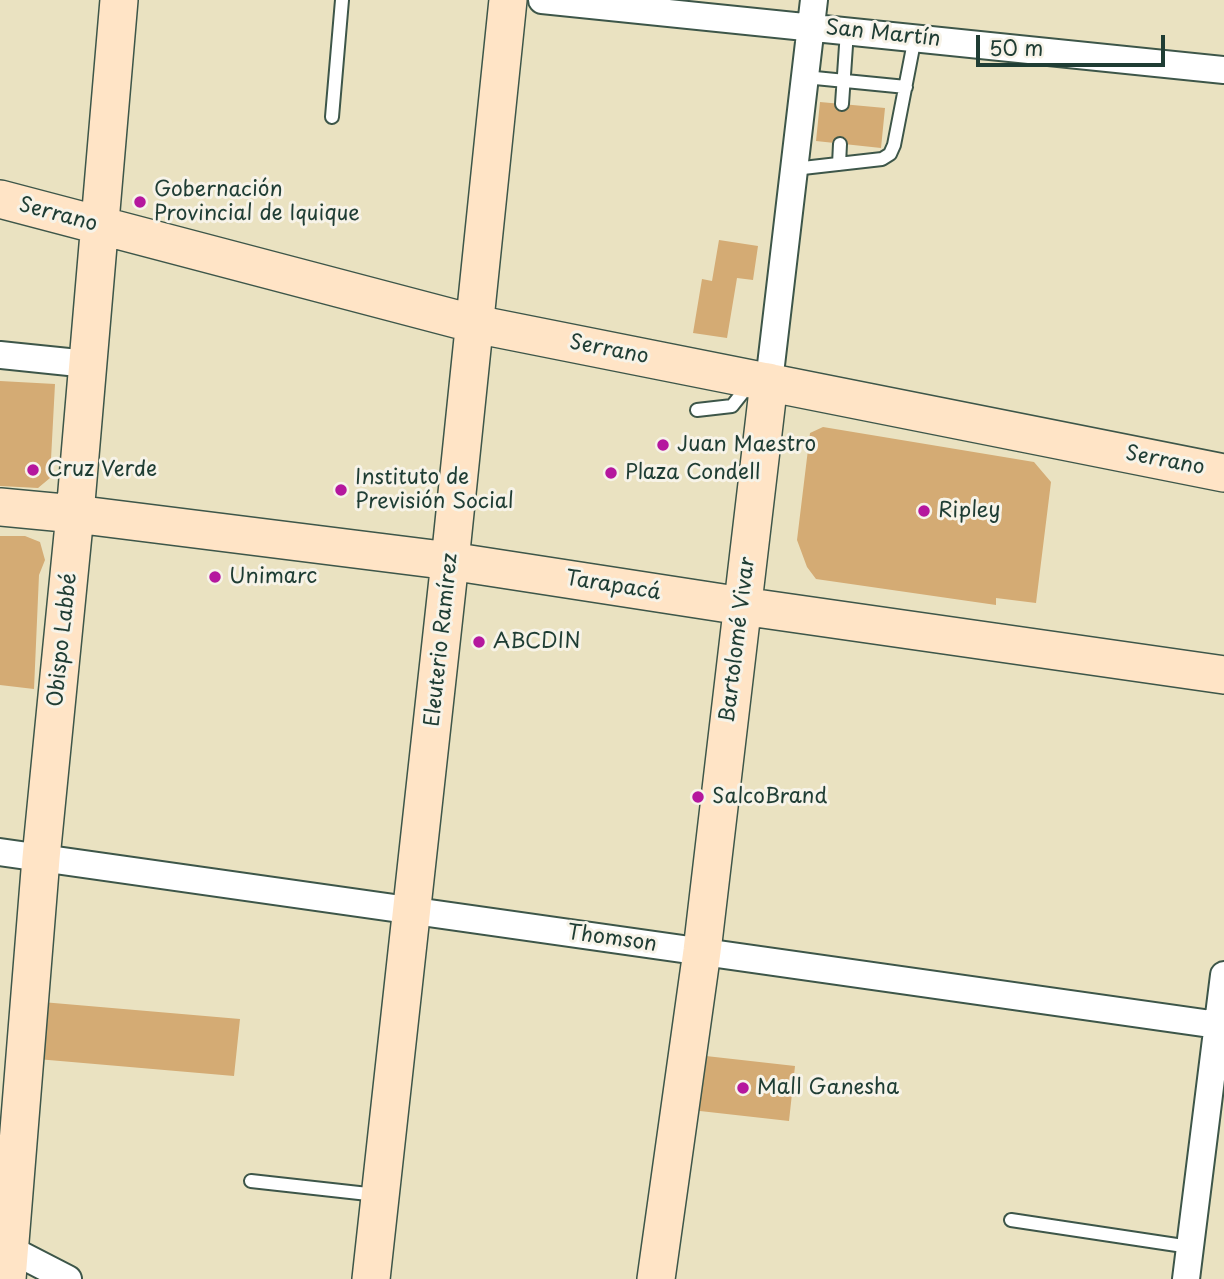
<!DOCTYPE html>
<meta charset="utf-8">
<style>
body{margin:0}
#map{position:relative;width:1224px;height:1279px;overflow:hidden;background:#eae2c1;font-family:"Playpen Sans",sans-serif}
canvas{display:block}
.scale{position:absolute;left:976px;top:35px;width:189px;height:32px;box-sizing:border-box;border:4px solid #1f3d34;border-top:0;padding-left:9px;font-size:21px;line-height:24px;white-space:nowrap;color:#1f3d34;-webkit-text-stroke:5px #f7f3e8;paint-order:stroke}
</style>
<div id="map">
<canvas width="1224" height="1279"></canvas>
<div class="scale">50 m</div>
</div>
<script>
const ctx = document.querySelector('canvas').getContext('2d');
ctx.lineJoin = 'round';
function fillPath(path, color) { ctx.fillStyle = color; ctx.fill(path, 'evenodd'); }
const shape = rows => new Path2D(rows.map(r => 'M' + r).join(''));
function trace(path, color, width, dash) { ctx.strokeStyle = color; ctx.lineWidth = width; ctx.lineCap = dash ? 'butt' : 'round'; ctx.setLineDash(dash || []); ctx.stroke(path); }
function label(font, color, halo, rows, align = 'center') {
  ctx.font = font + ' "Playpen Sans",sans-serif'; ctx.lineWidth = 6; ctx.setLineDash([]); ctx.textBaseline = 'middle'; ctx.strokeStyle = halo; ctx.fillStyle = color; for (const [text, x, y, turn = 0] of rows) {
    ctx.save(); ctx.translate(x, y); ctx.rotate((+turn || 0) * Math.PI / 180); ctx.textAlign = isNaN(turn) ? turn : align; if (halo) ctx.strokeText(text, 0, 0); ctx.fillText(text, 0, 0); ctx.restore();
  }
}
fillPath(shape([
 [820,102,885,108,881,148,816,141],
 [719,240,758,246,753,280,737,278,727,338,693,333,702,279,712,281],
 [0,381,55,384,50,478,38,488,0,486],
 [823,427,1034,462,1051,482,1036,603,996,598,996,605,816,579,807,567,797,540,810,433],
 [0,536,25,536,40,542,45,560,39,575,34,689,0,685],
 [42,1002,240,1019,234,1076,37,1059],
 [697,1055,795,1066,789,1121,691,1110]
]), '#d4ab74');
const lane = shape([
 [805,77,906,87],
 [842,104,847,31],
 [332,117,342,0],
 [839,164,840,144],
 [794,169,882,159,890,154,894,145,915,37],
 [697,410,732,406,751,382],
 [251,1181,377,1195],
 [1011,1220,1190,1247]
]);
const street = shape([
 [542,0,1224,70],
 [0,355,88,364],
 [769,382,814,0],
 [0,852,1224,1026],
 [0,1244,68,1279],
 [1186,1279,1224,975]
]);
const secondary = shape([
 [0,199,475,324,1224,473],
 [0,507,75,514,450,561,742,606,1224,675],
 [7,1279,41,858,75,514,119,0],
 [371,1279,450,561,508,0],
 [656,1279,702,951,769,382]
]);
trace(lane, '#3d5649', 16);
trace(street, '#3d5649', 30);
trace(secondary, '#3d5649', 40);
trace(lane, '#fff', 12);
trace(street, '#fff', 26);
trace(secondary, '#ffe4c6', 37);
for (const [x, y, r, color] of [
 [140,202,7,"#b5179e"],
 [663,445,7,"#b5179e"],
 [33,470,7,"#b5179e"],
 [611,473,7,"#b5179e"],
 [341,490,7,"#b5179e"],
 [924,511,7,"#b5179e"],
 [215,577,7,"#b5179e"],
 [479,642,7,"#b5179e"],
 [698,797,7,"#b5179e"],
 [743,1088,7,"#b5179e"]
]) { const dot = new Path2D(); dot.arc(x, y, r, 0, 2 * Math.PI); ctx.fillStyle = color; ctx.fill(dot); trace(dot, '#f7f3e8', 2.5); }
label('21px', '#1f3d34', '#f7f3e8', [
 ["San Martín",883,34,6],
 ["Serrano",58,215,15],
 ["Serrano",609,350,11],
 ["Serrano",1165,461,11],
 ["Tarapacá",613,586,9],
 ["Obispo Labbé",63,640,-84],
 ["Eleuterio Ramírez",442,640,-84],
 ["Bartolomé Vivar",738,640,-83],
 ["Thomson",612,939,8]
]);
label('21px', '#1f3d34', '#f7f3e8', [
 ["Gobernación",154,190],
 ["Provincial de Iquique",154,214],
 ["Juan Maestro",677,445],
 ["Cruz Verde",47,470],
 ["Plaza Condell",625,473],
 ["Instituto de",355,478],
 ["Previsión Social",355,502],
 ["Ripley",938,511],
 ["Unimarc",229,577],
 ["ABCDIN",493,642],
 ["SalcoBrand",712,797],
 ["Mall Ganesha",757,1088]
], 'left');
</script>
